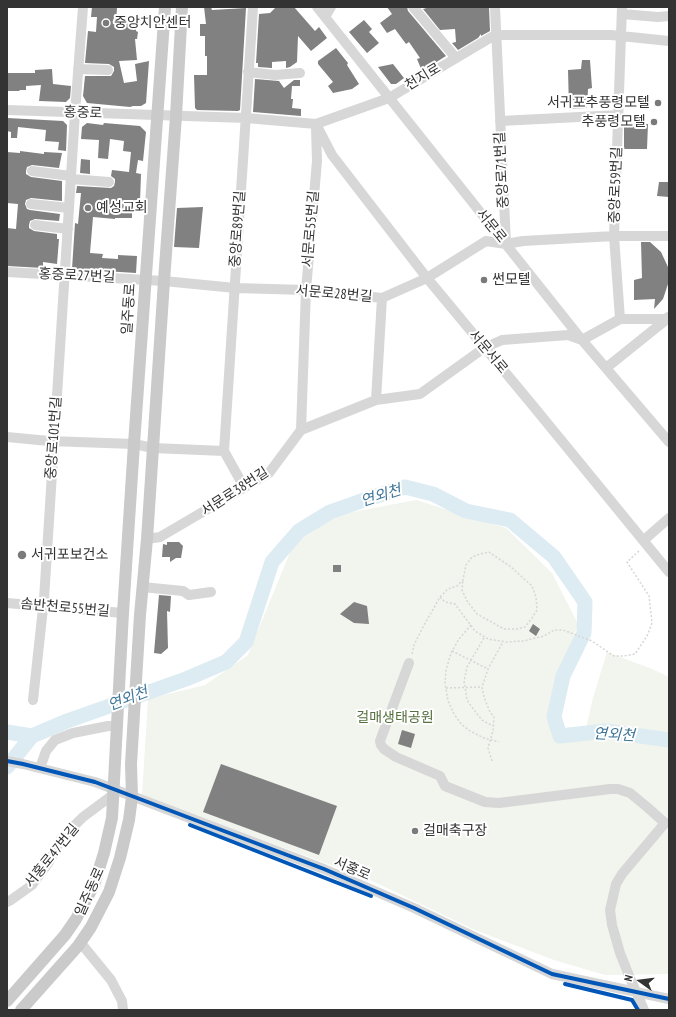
<!DOCTYPE html>
<meta charset="utf-8">
<style>
body{margin:0}
#map{position:relative;width:676px;height:1017px;overflow:hidden;background:#fff;font-family:"PT Sans Narrow",sans-serif}
canvas{display:block}
.frame{position:absolute;inset:0;border:8px solid #333;pointer-events:none}
.north{position:absolute;left:620px;top:961px;width:40px;height:40px;-webkit-text-stroke:3px #fff;paint-order:stroke;rotate:284deg;font-size:11px;font-weight:700;line-height:16px;text-align:center;color:#333}
.north::after{content:'';display:block;margin:auto;width:14px;height:18px;background:#333;clip-path:polygon(50% 0,100% 100%,50% 72%,0 100%)}
</style>
<div id="map">
<canvas width="676" height="1017"></canvas>
<div class="frame"></div>
<div class="north">N</div>
</div>
<script>
const ctx = document.querySelector('canvas').getContext('2d');
ctx.lineJoin = 'round';
function fillPath(path, color) { ctx.fillStyle = color; ctx.fill(path, 'evenodd'); }
const shape = rows => new Path2D(rows.map(r => 'M' + r).join(''));
function trace(path, color, width, dash) { ctx.strokeStyle = color; ctx.lineWidth = width; ctx.lineCap = dash ? 'butt' : 'round'; ctx.setLineDash(dash || []); ctx.stroke(path); }
function label(font, color, halo, rows, align = 'center') {
  ctx.font = font + ' "PT Sans Narrow","Noto Sans KR",sans-serif'; ctx.lineWidth = 4; ctx.setLineDash([]); ctx.textBaseline = 'middle'; ctx.strokeStyle = halo; ctx.fillStyle = color; for (const [text, x, y, turn = 0] of rows) {
    ctx.save(); ctx.translate(x, y); ctx.rotate((+turn || 0) * Math.PI / 180); ctx.textAlign = isNaN(turn) ? turn : align; if (halo) ctx.strokeText(text, 0, 0); ctx.fillText(text, 0, 0); ctx.restore();
  }
}
fillPath(shape([
 [416,500,506,528,552,573,578,624,555,696,556,739,583,741,593,698,607,652,652,669,669,677,669,974,605,975,554,960,475,930,364,877,142,796,148,699,205,685,248,655,293,545,337,515]
]), '#f1f5ed');
trace(shape([
 [7,732,32,736,67,721,186,679,226,662,246,642,272,562,299,531,330,512,367,499,405,487,433,494,466,511,510,520,554,557,585,602,584,633,563,676,554,717,560,736,606,731,669,740],
 [7,767,32,736]
]), '#ddebf3', 15);
fillPath(shape([
 [92,7,117,8,116,22,136,23,136,31,138,32,137,39,135,39,137,60,119,61,124,83,137,81,135,64,149,61,146,103,141,106,133,106,130,107,87,103,83,96,85,76,111,76,114,71,114,67,109,64,85,63,88,31,96,32,97,17,91,17],
 [204,7,211,7,212,10,246,8,240,110,238,111,197,110,195,108,194,75,207,75,207,56,205,56,205,36,200,36,200,24,206,24],
 [276,7,294,7,315,31,319,27,327,38,311,51,298,36,297,62,290,67,286,68,286,61,272,62,272,68,258,67,258,63,256,63,259,14,270,13],
 [387,7,407,7,408,11,446,56,422,71,417,59,420,58,409,42,406,44,395,29,387,33,380,23,392,14],
 [430,7,489,7,490,31,481,36,481,34,478,38,458,50,452,43,456,42,455,29,440,30,423,9],
 [364,20,372,29,369,32,379,43,367,53,349,32],
 [336,48,348,63,347,65,359,84,352,89,333,93,328,86,333,82,318,64,318,61],
 [582,60,590,60,592,88,588,89,587,108,569,109,568,70,581,69],
 [393,64,404,78,396,84,391,84,378,67],
 [52,69,53,84,71,86,70,98,66,102,39,101,41,85,26,86,26,90,20,90,19,91,7,91,7,73,35,73,35,70],
 [255,79,279,81,284,88,294,80,300,80,300,86,292,86,291,99,293,99,292,108,301,109,301,116,253,112],
 [7,118,63,121,67,125,66,151,58,150,59,142,45,141,46,130,18,127,17,138,11,138,11,132,7,131],
 [87,123,103,125,104,123,140,126,146,132,143,161,138,160,136,173,141,174,140,202,132,202,132,218,115,218,115,219,93,217,90,253,103,254,102,258,118,259,118,255,137,256,136,273,72,269,75,223,78,224,81,193,76,193,77,186,111,188,114,186,115,182,115,179,111,176,112,170,129,172,131,152,123,151,124,141,110,139,108,159,98,158,99,140,81,139,82,127],
 [624,123,648,124,647,149,624,149],
 [20,151,44,154,44,152,62,153,59,168,32,165,27,167,26,171,26,174,31,177,62,181,62,201,31,198,26,200,25,204,27,209,30,210,60,214,59,221,35,219,30,221,29,225,29,228,34,231,57,234,57,239,59,239,57,264,43,262,43,268,7,266,7,228,16,229,18,204,7,203,7,152,20,153],
 [81,159,90,160,90,174,80,173],
 [659,182,669,182,669,197,657,196],
 [203,207,199,248,174,247,177,208],
 [641,242,650,242,661,252,668,267,668,284,663,299,654,309,655,299,634,300,634,280,642,278],
 [167,542,179,542,183,546,181,558,176,558,170,562,170,557,162,557,163,544,167,545],
 [333,565,341,565,341,572,333,572],
 [159,595,171,596,170,612,167,611,168,648,161,654,154,653],
 [354,602,367,606,369,624,354,623,340,614],
 [533,624,540,629,536,636,529,631],
 [402,730,415,734,411,748,398,744],
 [221,764,337,806,319,855,203,812]
]), '#818181');
trace(shape([
 [440,597,445,602,455,604,475,631,488,639,506,642,523,641,544,636,554,630,563,630,592,641,614,656,624,656,635,654,647,636,652,623,649,596,627,562,639,551],
 [471,625,459,639,451,653,446,670,445,683,448,701,454,714,461,724,470,731,484,738,499,742],
 [484,638,467,667,464,681,465,687,467,700,474,710,482,720,493,726],
 [452,651,488,669],
 [412,654,414,645,423,627,440,597,448,589,457,586,463,580,466,565,472,557,480,554,489,552,511,567,532,586,536,597,537,610,532,618,525,627,517,629,504,629,477,614,467,601,462,590,463,580],
 [446,688,482,687],
 [492,761,488,748,493,731,494,717,490,712,484,697,482,687,488,669,503,642]
]), '#d6d6d6', 1.5, [2, 2]);
trace(shape([
 [317,7,582,340,669,442],
 [413,7,456,58],
 [495,7,506,244],
 [622,14,658,17,669,16],
 [325,17,331,7],
 [78,69,108,70],
 [248,72,275,75,300,73],
 [7,110,246,118,316,124,389,98,495,35,611,35,669,41],
 [500,121,619,115],
 [316,124,332,155,427,278,534,407,669,572],
 [32,171,71,176],
 [71,179,109,182],
 [31,204,69,208],
 [35,225,68,229],
 [7,272,164,281,235,288,306,290,382,298,427,278,486,241,506,244,523,241,614,236,669,236],
 [620,319,614,236,622,7],
 [606,368,667,319,668,317],
 [376,400,382,298],
 [301,430,306,290,317,161,316,127],
 [7,437,49,441,134,444,153,448,224,451,253,7],
 [224,451,244,487],
 [147,539,160,537,269,473,301,430,376,400,420,394,484,348,502,340,568,335,582,340,620,319,667,319],
 [644,540,669,518],
 [142,587,183,591,189,595,211,592],
 [7,603,123,613],
 [409,663,380,741,381,745,384,749,396,757,440,776,445,786,485,802,499,803,610,789,618,789,630,793,647,807,665,823,622,874,616,884,610,910,612,925,620,953,630,978,644,1010],
 [33,700,44,599,75,113,83,7],
 [7,761,23,764,95,782,324,869,414,908,552,974,669,999],
 [40,768,46,751,55,740,73,733,108,726,118,726],
 [7,902,11,900,32,885,49,862,61,839,83,817,114,794],
 [80,942,111,980,122,1001,123,1010]
]), '#d7d7d7', 10);
trace(shape([
 [7,1001,65,935,76,919,94,885,104,853,112,818,123,613,134,444,165,7],
 [21,1010,78,946,91,927,109,892,120,858,129,820,132,797,131,764,140,615,147,539,164,281,176,116,182,7]
]), '#cacaca', 12);
trace(shape([
 [7,761,23,764,95,782,324,869,414,908,552,974,669,999],
 [190,825,371,896],
 [565,984,632,1000,638,1010]
]), '#0057b8', 4);
for (const [x, y, r, color] of [
 [106,23,4,"#7a7a7a"],
 [658,103,4,"#7a7a7a"],
 [654,122,4,"#7a7a7a"],
 [88,208,4,"#7a7a7a"],
 [484,280,4,"#7a7a7a"],
 [22,555,5,"#7a7a7a"],
 [415,831,4,"#7a7a7a"]
]) { const dot = new Path2D(); dot.arc(x, y, r, 0, 2 * Math.PI); ctx.fillStyle = color; ctx.fill(dot); trace(dot, '#fff', 1.5); }
label('14px', '#333', '#fff', [
 ["중앙치안센터",114,23],
 ["서귀포추풍령모텔",650,103,"right"],
 ["추풍령모텔",646,122,"right"],
 ["예성교회",96,208],
 ["썬모텔",492,280],
 ["서귀포보건소",31,555],
 ["걸매축구장",423,831]
], 'left');
label('14px', '#333', '#fff', [
 ["천지로",423,77,-31],
 ["홍중로",83,113,2],
 ["중앙로71번길",502,170,-93],
 ["중앙로59번길",616,185,-88],
 ["서문로",491,226,51],
 ["중앙로89번길",238,229,-86],
 ["서문로55번길",311,229,-85],
 ["홍중로27번길",77,276,3],
 ["서문로28번길",334,294,5],
 ["일주동로",129,309,-86],
 ["서문서로",488,352,50],
 ["중앙로101번길",54,438,-86],
 ["서문로38번길",235,492,-33],
 ["솜반천로55번길",65,608,5],
 ["서홍로47번길",52,856,-51],
 ["서홍로",352,869,23],
 ["일주동로",90,892,-66]
]);
label('14px', '#56703f', '#fff', [
 ["걸매생태공원",395,718]
]);
label('italic 15px', '#3f7597', '#fff', [
 ["연외천",381,496,-17],
 ["연외천",128,699,-21],
 ["연외천",614,735,3]
]);
</script>
